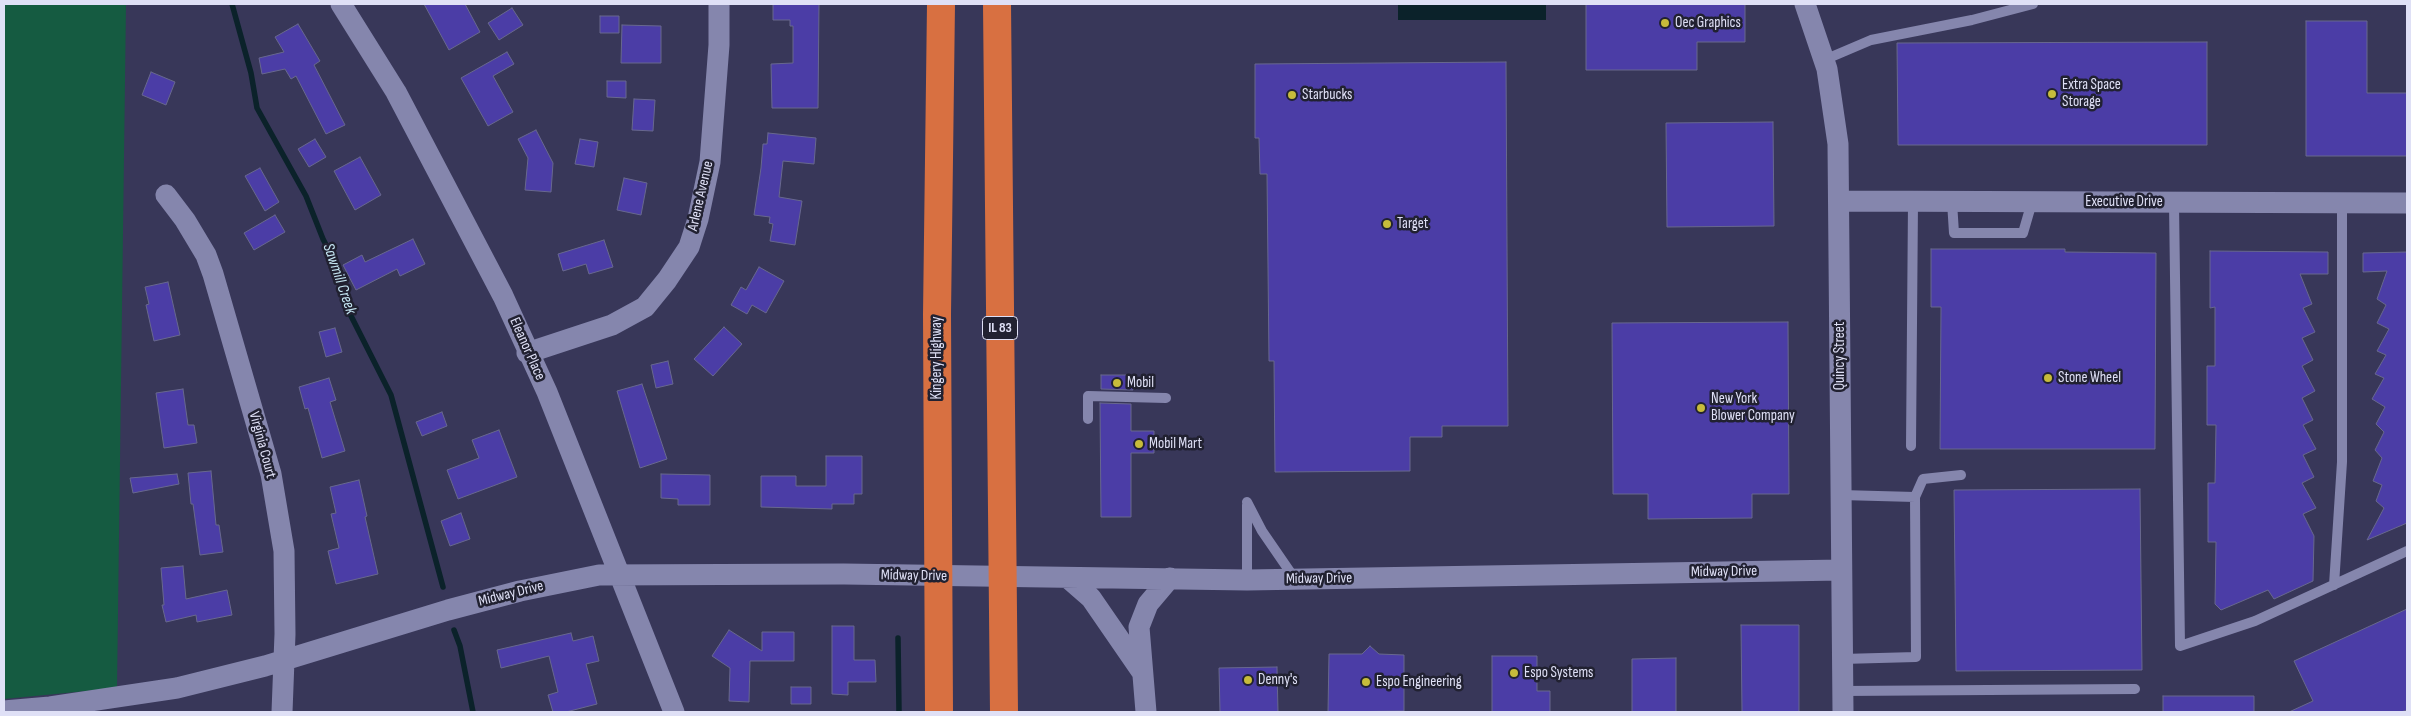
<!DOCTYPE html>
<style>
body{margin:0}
#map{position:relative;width:2411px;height:716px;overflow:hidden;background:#383759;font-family:"Sofia Sans Condensed",sans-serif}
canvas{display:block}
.frame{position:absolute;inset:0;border:5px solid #dfe0f6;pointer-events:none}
</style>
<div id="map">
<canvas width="2411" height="716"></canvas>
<div class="frame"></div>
</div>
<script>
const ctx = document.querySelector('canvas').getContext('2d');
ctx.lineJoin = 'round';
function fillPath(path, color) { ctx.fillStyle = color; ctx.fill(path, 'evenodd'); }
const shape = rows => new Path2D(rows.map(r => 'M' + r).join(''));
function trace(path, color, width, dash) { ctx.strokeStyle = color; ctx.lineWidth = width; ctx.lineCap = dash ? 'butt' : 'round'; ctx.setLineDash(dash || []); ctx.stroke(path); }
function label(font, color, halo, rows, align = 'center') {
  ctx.font = font + ' "Sofia Sans Condensed",sans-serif'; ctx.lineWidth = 5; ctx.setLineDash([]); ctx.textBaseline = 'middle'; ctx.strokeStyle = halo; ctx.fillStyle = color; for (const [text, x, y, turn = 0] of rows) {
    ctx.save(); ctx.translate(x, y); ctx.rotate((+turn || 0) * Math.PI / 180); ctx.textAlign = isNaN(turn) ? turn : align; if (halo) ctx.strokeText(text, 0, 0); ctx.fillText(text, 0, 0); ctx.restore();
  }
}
fillPath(shape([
 [4,4,126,4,117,688,4,699]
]), '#155b41');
fillPath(shape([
 [1398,4,1546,4,1546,20,1398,20]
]), '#0b222a');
trace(shape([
 [232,4,251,73,257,108,306,196,323,239,340,272,346,306,391,395,443,587],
 [454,630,460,646,473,712],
 [898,638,899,712]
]), '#0b222a', 5.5);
const building = shape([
 [424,4,465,4,480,32,449,50,424,4],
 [773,4,819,4,818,108,772,108,771,64,793,63,793,26,790,26,790,20,773,20,773,4],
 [1586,4,1745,4,1745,42,1697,42,1697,70,1586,70,1586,4],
 [512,8,523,25,499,40,488,23,512,8],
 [600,16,619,16,619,33,600,33,600,16],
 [2306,21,2367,21,2367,93,2407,93,2407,156,2306,156,2306,21],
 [298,24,320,61,314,65,345,125,326,134,296,76,291,79,285,69,262,74,259,58,284,52,275,37,298,24],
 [622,25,661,26,661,63,621,63,622,25],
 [2207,42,2207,145,1898,145,1897,43,2207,42],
 [507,52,514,64,493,76,513,112,488,126,461,78,507,52],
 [1506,62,1508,426,1442,426,1442,437,1410,437,1410,471,1275,472,1274,361,1269,361,1267,174,1260,174,1259,138,1255,138,1255,64,1506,62],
 [151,72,175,82,166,105,142,95,151,72],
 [607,81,626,81,626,98,607,97,607,81],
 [634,99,655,100,653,131,632,130,634,99],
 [1773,122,1774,226,1667,227,1666,123,1773,122],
 [536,130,553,163,551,192,525,190,528,158,518,139,536,130],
 [768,133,816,138,814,164,783,161,779,197,802,201,795,245,770,241,773,224,769,223,770,217,754,215,761,168,763,144,767,144,768,133],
 [315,139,326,157,309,167,298,149,315,139],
 [580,139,598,142,594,167,575,164,580,139],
 [360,157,381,195,355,210,334,171,360,157],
 [260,168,279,202,265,211,245,176,260,168],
 [624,178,647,183,641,215,617,210,624,178],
 [275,215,285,232,254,250,244,233,275,215],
 [413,239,425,264,400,276,397,269,356,290,343,265,362,255,365,262,413,239],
 [604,240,613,267,589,274,586,264,563,271,558,254,604,240],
 [1931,249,2065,249,2065,252,2156,253,2155,449,1940,449,1941,307,1931,307,1931,249],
 [2210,251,2328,252,2328,274,2300,274,2312,304,2303,308,2315,332,2302,338,2313,360,2302,366,2315,391,2302,398,2313,420,2303,425,2316,449,2303,455,2314,477,2302,483,2316,508,2303,514,2314,536,2313,581,2274,599,2268,590,2221,610,2215,604,2216,542,2208,542,2208,483,2215,483,2216,425,2207,425,2207,366,2215,366,2215,307,2210,308,2210,251],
 [2407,252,2407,523,2367,540,2384,508,2376,501,2382,485,2373,481,2382,458,2375,450,2384,432,2376,424,2385,407,2372,399,2384,378,2375,374,2386,355,2377,351,2389,329,2377,323,2386,305,2377,299,2387,271,2363,272,2363,253,2407,252],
 [759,267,784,281,766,313,752,305,747,314,731,305,741,287,746,290,759,267],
 [168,282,180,335,154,341,146,305,149,304,145,287,168,282],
 [1788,322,1789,494,1752,494,1752,518,1648,519,1648,494,1613,494,1612,323,1788,322],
 [724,327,742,344,713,376,694,359,724,327],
 [335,328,342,352,326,357,319,332,335,328],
 [668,361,673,384,656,388,651,365,668,361],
 [1101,375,1133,375,1133,390,1101,389,1101,375],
 [329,378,336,400,330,402,345,451,322,458,308,408,305,409,299,387,329,378],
 [642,384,667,459,640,468,617,391,642,384],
 [183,389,188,425,194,425,197,443,164,448,156,393,183,389],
 [1100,403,1131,404,1131,431,1154,431,1154,453,1131,453,1131,517,1101,517,1100,403],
 [442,412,447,426,422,436,416,422,442,412],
 [499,430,517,477,458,499,447,470,479,458,472,440,499,430],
 [826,456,862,456,862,494,854,494,854,504,832,504,832,509,761,507,761,476,796,476,796,486,826,486,826,456],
 [211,471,216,525,219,525,223,552,200,555,193,504,191,504,188,473,211,471],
 [177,474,179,484,133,493,130,478,177,474],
 [661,474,710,475,710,505,678,505,678,499,661,498,661,474],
 [359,480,367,516,365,517,378,574,336,584,328,551,339,548,331,514,336,513,330,487,359,480],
 [2140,489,2142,670,1956,671,1954,490,2140,489],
 [461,513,470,539,450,546,441,521,461,513],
 [183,566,186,599,227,590,232,615,197,622,196,615,166,622,162,605,164,605,161,568,183,566],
 [2407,609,2407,710,2401,712,2289,712,2313,701,2294,661,2407,609],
 [1741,625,1799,625,1799,712,1742,712,1741,625],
 [832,626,854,626,854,660,875,660,876,682,848,682,848,695,832,694,832,626],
 [729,630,762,651,762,632,794,632,794,661,750,661,749,702,729,701,730,668,712,656,729,630],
 [571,633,573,641,593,636,599,661,586,664,597,704,566,712,553,712,548,695,558,692,549,656,501,668,497,650,571,633],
 [1370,646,1379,654,1404,655,1404,711,1328,712,1329,654,1362,654,1370,646],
 [1492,656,1537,656,1537,691,1550,691,1550,712,1492,712,1492,656],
 [1676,658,1676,712,1632,712,1632,659,1676,658],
 [1277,667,1278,712,1220,712,1219,668,1277,667],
 [791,687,811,687,811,704,791,704,791,687],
 [2163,696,2254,696,2254,712,2163,712,2163,696]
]);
fillPath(building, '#4b3da6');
trace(building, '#68688e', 1);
trace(shape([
 [1824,60,1871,40,1972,20,2033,4],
 [1952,202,1954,233,2023,233,2032,202],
 [2174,203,2180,646,2255,621,2407,551],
 [1088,419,1088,396,1166,398],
 [1911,446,1913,202],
 [1841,495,1915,497,1916,657,1842,659],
 [1915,497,1923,479,1961,475],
 [1247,502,1262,531,1295,579],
 [1247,580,1247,505],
 [2334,585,2342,462,2342,203],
 [1842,691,2135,689]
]), '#8586ad', 10);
trace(shape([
 [341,4,396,92,503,296,547,392,674,712],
 [1805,4,1827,69,1838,144,1843,712],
 [166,195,185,220,206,255,213,274,271,474,284,551,285,634,282,712],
 [1840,201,2407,203],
 [527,353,612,325,645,307,667,280,689,247,698,219,710,162,719,45,719,4],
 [1068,578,1091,598,1142,672],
 [4,711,50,707,177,688,265,666,448,610,520,591,599,575,844,574,1247,580,1841,570],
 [1146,712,1139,627,1148,604,1170,578]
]), '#8586ad', 21);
trace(shape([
 [997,4,1004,712],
 [939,712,937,314,941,4]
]), '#d87041', 28);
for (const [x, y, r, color] of [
 [1665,23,5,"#c7bb3b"],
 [2052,94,5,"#c7bb3b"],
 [1292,95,5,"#c7bb3b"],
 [1387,224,5,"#c7bb3b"],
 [2048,378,5,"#c7bb3b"],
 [1117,383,5,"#c7bb3b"],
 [1701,408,5,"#c7bb3b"],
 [1139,444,5,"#c7bb3b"],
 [1514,673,5,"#c7bb3b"],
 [1248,680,5,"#c7bb3b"],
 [1366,682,5,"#c7bb3b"]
]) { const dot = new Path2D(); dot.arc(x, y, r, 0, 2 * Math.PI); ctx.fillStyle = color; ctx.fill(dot); trace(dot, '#212131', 2); }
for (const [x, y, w] of [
 [1000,328,35]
]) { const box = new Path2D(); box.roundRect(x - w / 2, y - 11.5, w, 23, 4); ctx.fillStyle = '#212131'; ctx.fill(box); trace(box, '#dfe0f6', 1); }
label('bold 14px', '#dfe0f6', null, [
 ["IL 83",1000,328]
]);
label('15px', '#dfe0f6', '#212131', [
 ["Oec Graphics",1675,23],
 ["Extra Space",2062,85],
 ["Storage",2062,102],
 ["Starbucks",1302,95],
 ["Target",1397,224],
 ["Stone Wheel",2058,378],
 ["Mobil",1127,383],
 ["New York",1711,399],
 ["Blower Company",1711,416],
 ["Mobil Mart",1149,444],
 ["Espo Systems",1524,673],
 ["Denny's",1258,680],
 ["Espo Engineering",1376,682]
], 'left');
label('15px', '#dfe0f6', '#212131', [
 ["Arlene Avenue",701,196,-77],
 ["Executive Drive",2124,202],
 ["Eleanor Place",527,349,66],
 ["Quincy Street",1840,356,-90],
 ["Kingery Highway",937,358,-90],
 ["Virginia Court",262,445,75],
 ["Midway Drive",1724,572,-1],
 ["Midway Drive",914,576,1],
 ["Midway Drive",1319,579,-1],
 ["Midway Drive",511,594,-14]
]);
label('italic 16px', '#c4e5f2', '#212131', [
 ["Sawmill Creek",339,279,71]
]);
</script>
